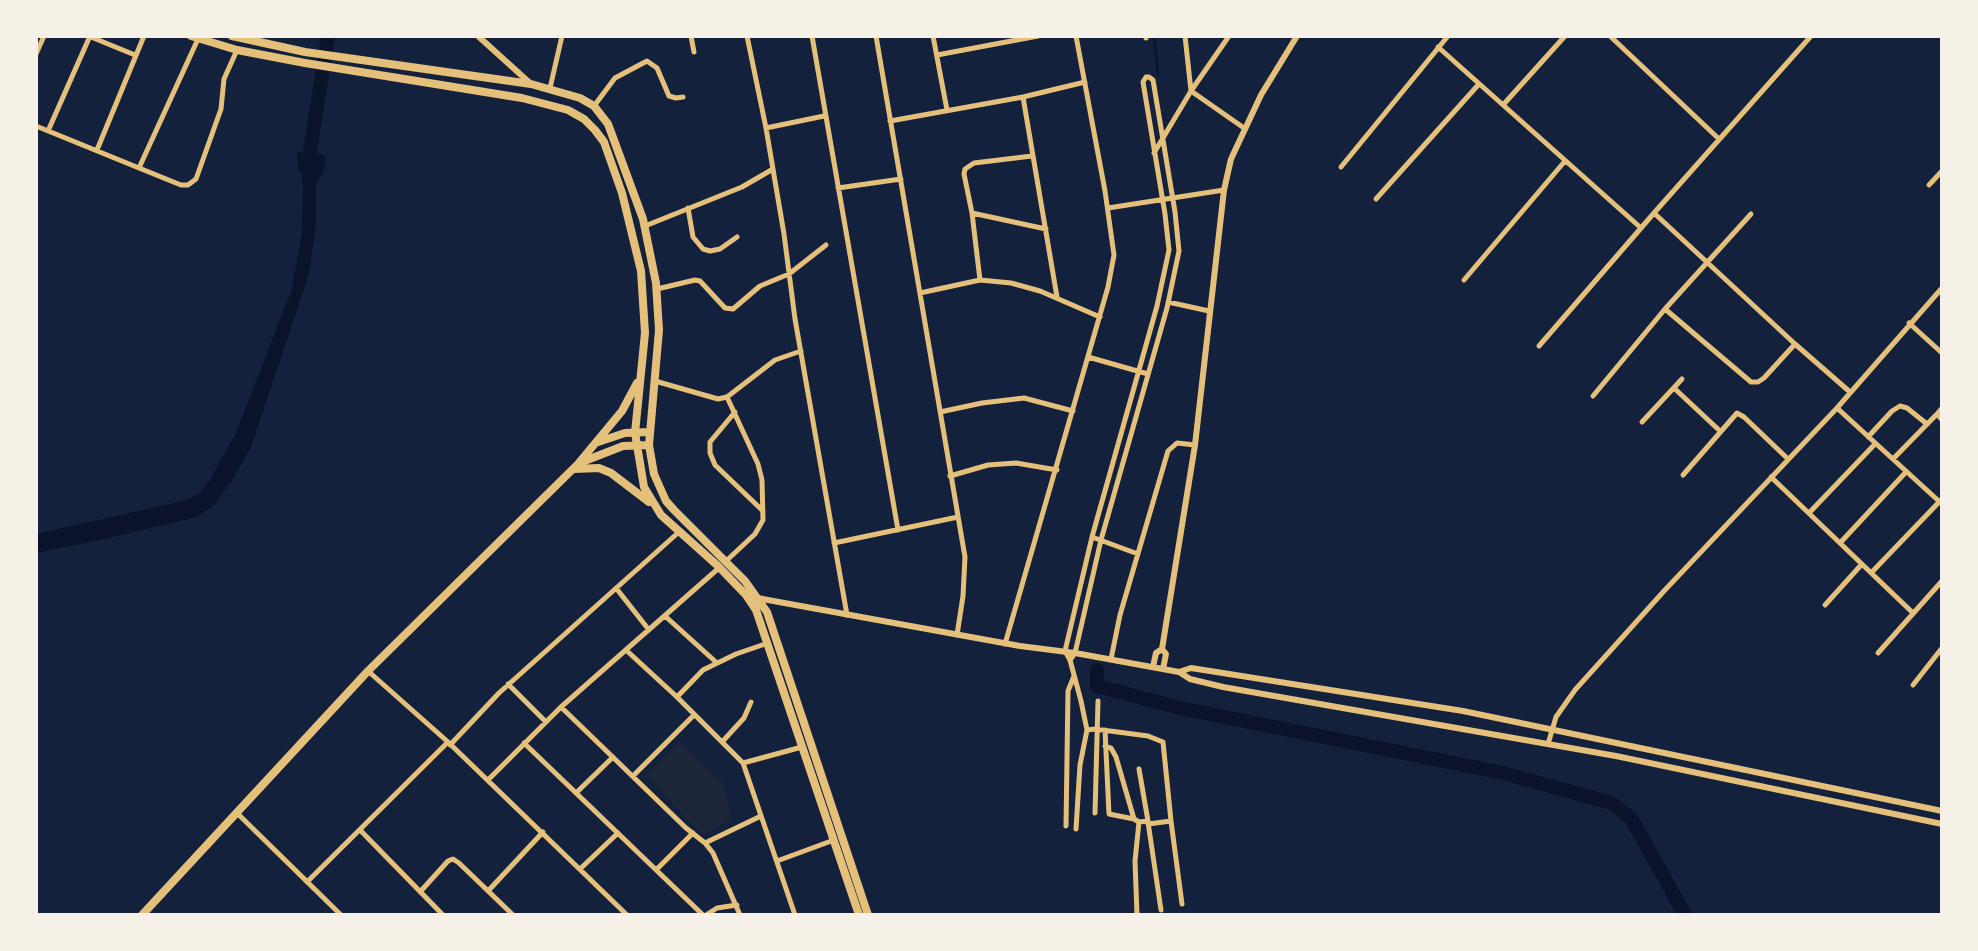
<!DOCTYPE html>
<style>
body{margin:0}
#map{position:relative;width:1978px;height:951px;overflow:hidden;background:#14213d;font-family:Figtree,sans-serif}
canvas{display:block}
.frame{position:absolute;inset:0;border:38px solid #f6f1e7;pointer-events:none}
</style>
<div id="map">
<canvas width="1978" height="951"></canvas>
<div class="frame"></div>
</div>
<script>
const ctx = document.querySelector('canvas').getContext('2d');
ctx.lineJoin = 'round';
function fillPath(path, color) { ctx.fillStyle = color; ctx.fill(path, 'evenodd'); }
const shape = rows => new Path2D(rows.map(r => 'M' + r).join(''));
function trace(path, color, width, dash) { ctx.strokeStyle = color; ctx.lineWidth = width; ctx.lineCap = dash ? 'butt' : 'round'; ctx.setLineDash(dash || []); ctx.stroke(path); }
fillPath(shape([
 [680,742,723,784,732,820,701,834,646,775]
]), '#1d2539');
fillPath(shape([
 [310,151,326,157,323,173,316,183,316,224,309,274,251,447,231,482,213,506,197,517,100,540,36,553,36,534,183,501,199,494,209,481,235,435,292,289,302,232,303,189,302,174,298,171,297,152]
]), '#0b132b');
trace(shape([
 [1154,36,1158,74]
]), '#0b132b', 2.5);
trace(shape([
 [310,151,328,36],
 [1097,670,1097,686,1180,708,1503,773,1611,803,1631,818,1685,915]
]), '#0b132b', 14);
trace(shape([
 [691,36,694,52],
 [747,36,766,128,784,234,795,319,847,615],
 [812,36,898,530],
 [876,36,965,557,963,596,957,635],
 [933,36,947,110],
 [1146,36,1146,38],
 [1185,36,1191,91,1244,128],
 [1610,36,1719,139],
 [91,37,135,55],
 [1438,47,1641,228],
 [36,54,44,36],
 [937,55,1038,36],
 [550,88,562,36],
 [1023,97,1057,297],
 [1503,105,1565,36],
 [594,106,615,78,647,61,657,68,669,96,676,98,683,97],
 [890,121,1023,97,1085,82],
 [36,126,139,168,198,39],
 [766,128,824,116],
 [48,131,90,36],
 [97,150,144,36],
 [1154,153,1191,91,1229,36],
 [1341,167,1448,36],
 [139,168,181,185,188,185,196,179,221,109,224,79,237,50],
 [1929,185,1942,171],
 [838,188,901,179],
 [1376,199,1479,84],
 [688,208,693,237,703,249,710,251,720,249,737,237],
 [1108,208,1224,190],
 [972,213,1046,229],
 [1654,213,1795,344,1850,392],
 [645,226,742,187,773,169],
 [980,280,972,213,964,174,965,169,974,163,1032,156],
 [1464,280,1565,161],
 [657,289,695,280,700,281,725,308,733,309,760,286,789,274,826,245],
 [920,293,980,280,1011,283,1040,291,1100,317],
 [1168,302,1209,311],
 [1665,309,1751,382,1758,382,1764,378,1795,344],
 [1909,323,1942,353],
 [1539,346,1654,213,1811,36],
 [1088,357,1148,374],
 [655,381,718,399,727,397,775,360,801,351],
 [1674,388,1720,431],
 [1593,396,1665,309,1751,214],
 [1837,408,1942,504],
 [735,412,710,442,710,453,715,465,763,511],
 [940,412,982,403,1024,398,1073,411],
 [1937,414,1942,408],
 [1642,422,1682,379],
 [1868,437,1892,411,1900,406,1907,408,1927,424],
 [1893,459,1937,414,1942,420],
 [1683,475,1737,413,1744,417,1788,459],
 [950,476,988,465,1016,463,1057,470],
 [1771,477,1913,613],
 [1809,513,1875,444],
 [1092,537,1138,554],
 [834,543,958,517],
 [1840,543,1906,472],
 [725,562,755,534,763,520,762,480,758,464,727,397],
 [1871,573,1942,499],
 [616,588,649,630],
 [1825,605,1862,564],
 [665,616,717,663],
 [1005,644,1108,287,1114,255,1105,191,1076,36],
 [626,650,677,697,743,763,795,915],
 [1878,653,1942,581],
 [1111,659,1120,615,1168,451,1177,443,1195,445],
 [1070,660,1075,653,1101,540,1167,308,1179,251,1175,212,1153,80,1149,77,1146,77,1143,82,1165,214,1169,250,1157,306,1092,537,1065,651,1070,660,1081,701,1087,730,1080,765,1076,829],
 [368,671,448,742,627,915],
 [508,684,546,722],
 [1913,685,1942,648],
 [677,697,703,670,736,654,768,643],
 [561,707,686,828,705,843,713,853,740,915],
 [1087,730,1095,729,1148,736,1163,742,1171,821,1148,824],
 [1105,730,1109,814,1134,819,1139,822,1148,821,1139,769],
 [722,742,744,718,751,702],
 [524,743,703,915],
 [1548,744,1556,717,1575,690,1664,591,1837,408,1942,288],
 [450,745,499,693,680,531],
 [1105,746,1111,748,1116,757,1134,819],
 [743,763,802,747],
 [633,776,694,715],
 [488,780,561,707,720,567],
 [576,793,613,757],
 [1095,813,1098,701],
 [238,814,341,915],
 [1171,821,1182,904],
 [1148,822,1161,910],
 [1066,826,1068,691,1074,676],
 [360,830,443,915],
 [705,843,761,816],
 [777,861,834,840],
 [580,869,618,833],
 [656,870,693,833],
 [307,882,448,742],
 [489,890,543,832],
 [420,892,448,861,453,859,459,863,513,915],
 [706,915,717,908,737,905],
 [1137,915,1135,861,1139,822]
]), '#e5c07b', 5);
trace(shape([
 [478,36,531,84],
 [757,598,1020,646,1075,653,1179,672,1190,679,1223,687,1616,756,1942,824],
 [1162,649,1195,445,1224,190,1231,159,1261,95,1297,36],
 [1153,667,1156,653,1162,649,1166,654,1163,669],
 [1179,672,1191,668,1463,711,1942,811]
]), '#e5c07b', 6);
trace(shape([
 [191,36,237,50,305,63,522,98,568,110,584,119,595,130,604,142,622,193,641,271,645,333,635,433,644,487,661,515,718,566,746,595,756,610,859,915],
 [232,36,305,52,531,84,580,98,594,106,608,124,643,219,656,283,659,330,649,445,654,474,666,501,674,510,745,581,767,612,868,915],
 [598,442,625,433,650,432],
 [582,462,623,446,649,445],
 [574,469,599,468,611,473,649,502],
 [142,915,368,671,578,464,622,411,637,383]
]), '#e5c07b', 8);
</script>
